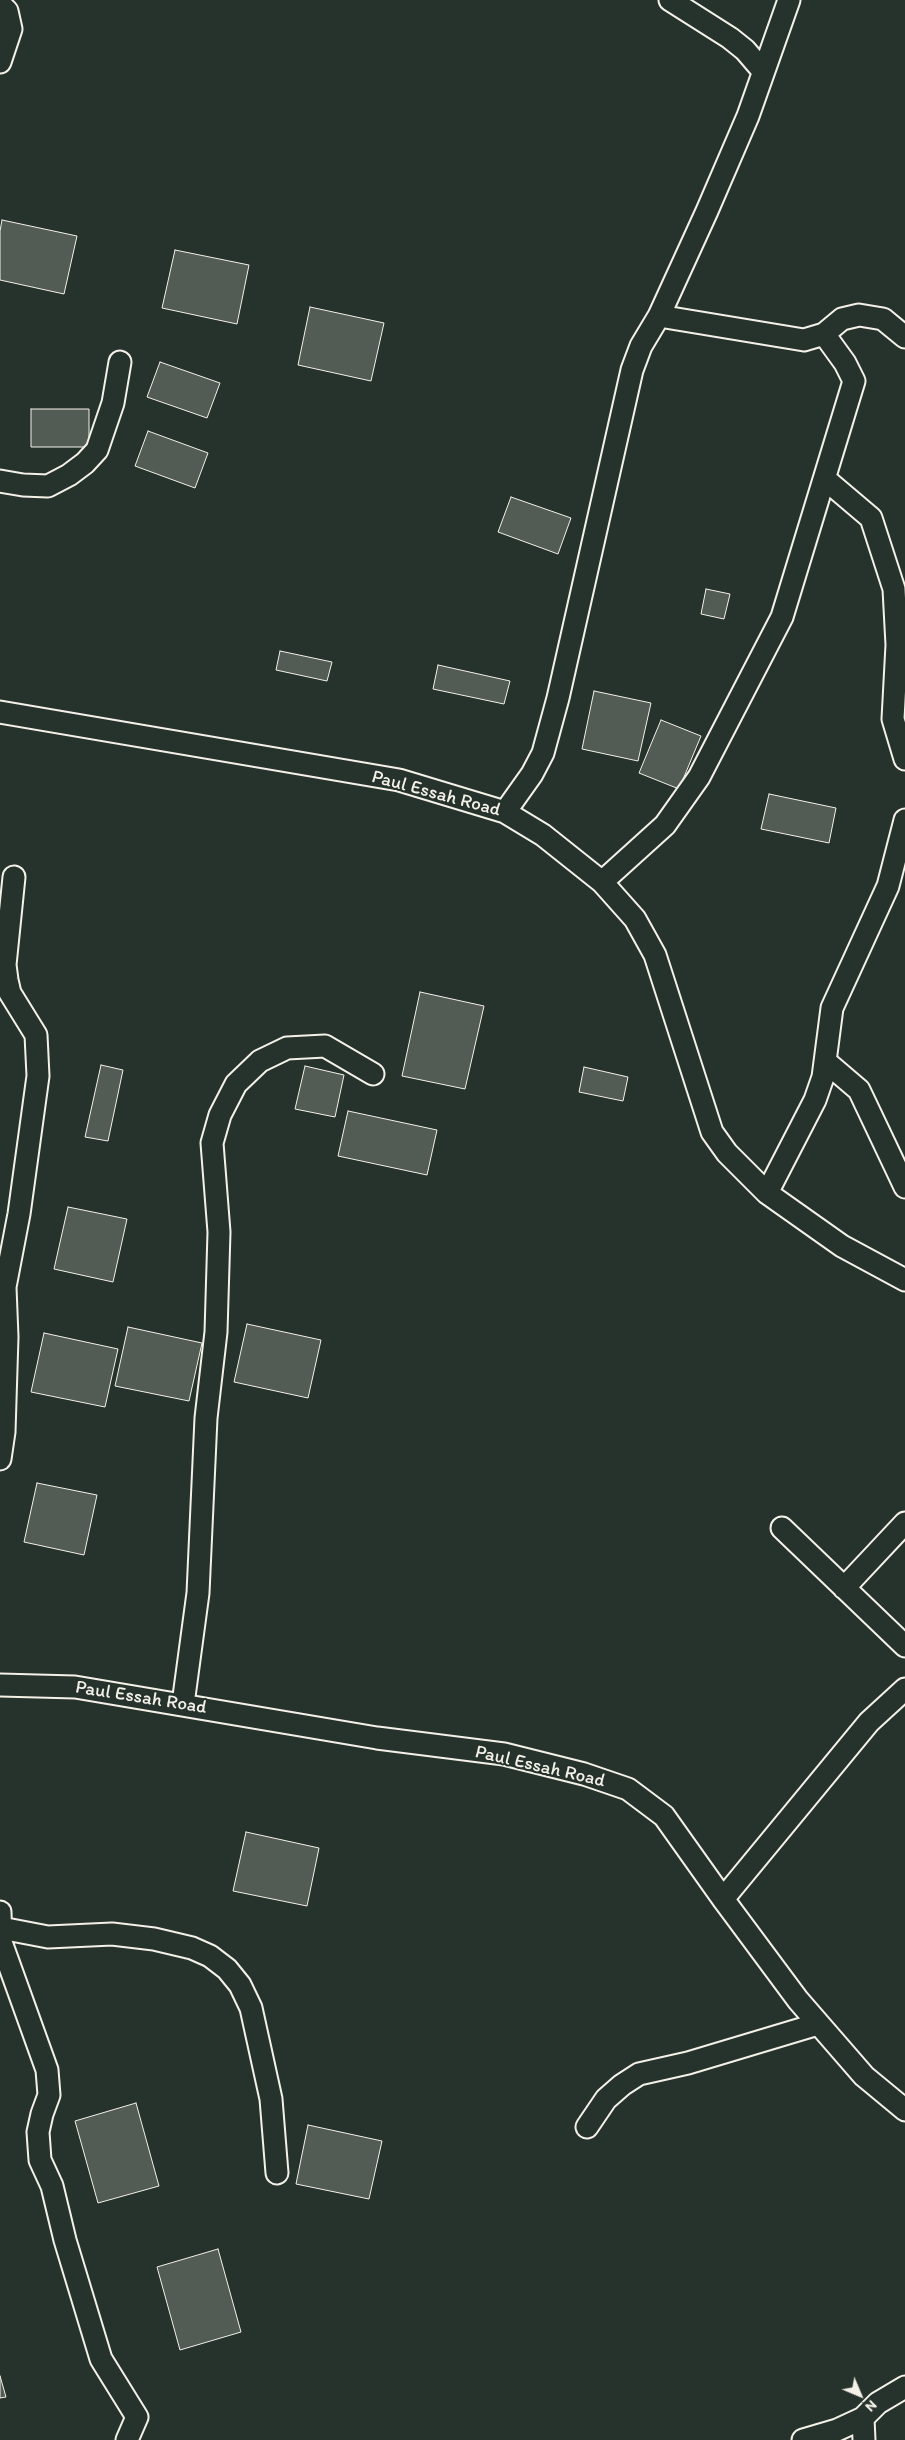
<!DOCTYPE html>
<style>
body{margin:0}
#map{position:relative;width:905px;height:2440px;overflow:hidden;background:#26332d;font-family:Itim,sans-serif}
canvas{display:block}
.north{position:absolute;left:835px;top:2370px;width:50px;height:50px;-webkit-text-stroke:4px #26332d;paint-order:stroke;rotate:135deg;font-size:14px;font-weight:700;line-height:20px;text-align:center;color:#f4f1e8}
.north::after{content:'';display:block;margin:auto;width:18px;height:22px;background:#f4f1e8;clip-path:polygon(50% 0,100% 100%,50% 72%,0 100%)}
</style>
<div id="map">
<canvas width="905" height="2440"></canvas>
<div class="north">N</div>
</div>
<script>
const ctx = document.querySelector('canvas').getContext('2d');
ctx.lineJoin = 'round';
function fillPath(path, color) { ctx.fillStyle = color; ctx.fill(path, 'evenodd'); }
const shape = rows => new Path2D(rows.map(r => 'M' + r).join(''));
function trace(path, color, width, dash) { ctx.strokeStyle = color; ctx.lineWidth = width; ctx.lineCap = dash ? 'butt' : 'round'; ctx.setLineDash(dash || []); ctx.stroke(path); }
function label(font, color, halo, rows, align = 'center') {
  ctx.font = font + ' Itim,sans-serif'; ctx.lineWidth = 4; ctx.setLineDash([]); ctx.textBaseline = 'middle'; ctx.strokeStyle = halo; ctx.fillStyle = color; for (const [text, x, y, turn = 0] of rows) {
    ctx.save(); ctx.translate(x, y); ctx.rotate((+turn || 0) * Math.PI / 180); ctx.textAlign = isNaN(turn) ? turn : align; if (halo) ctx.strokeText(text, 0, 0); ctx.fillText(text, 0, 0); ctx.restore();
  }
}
const building = shape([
 [2,220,77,236,64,294,0,280,0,231,2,220],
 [175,250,249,265,237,324,162,308,175,250],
 [310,307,384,323,371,381,298,365,310,307],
 [160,362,220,383,207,418,147,397,160,362],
 [31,409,89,409,89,447,31,447,31,409],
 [148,431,208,453,195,488,135,466,148,431],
 [511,497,571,518,558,554,498,532,511,497],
 [706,589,730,594,724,619,701,614,706,589],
 [280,651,332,662,327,681,276,670,280,651],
 [438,665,510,681,504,704,433,689,438,665],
 [594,691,651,703,638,761,582,749,594,691],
 [661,720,701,736,679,789,639,773,661,720],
 [769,794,836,808,829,843,761,829,769,794],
 [420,992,484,1006,465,1089,402,1076,420,992],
 [101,1065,123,1070,108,1141,85,1137,101,1065],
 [305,1066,344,1075,335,1117,295,1109,305,1066],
 [584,1067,628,1077,623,1101,579,1092,584,1067],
 [348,1111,437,1130,427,1175,338,1156,348,1111],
 [68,1207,127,1219,113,1282,54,1269,68,1207],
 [247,1324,321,1340,308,1398,234,1382,247,1324],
 [128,1327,202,1343,189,1401,115,1386,128,1327],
 [44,1333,118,1349,105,1407,31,1392,44,1333],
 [37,1483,97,1495,84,1555,24,1542,37,1483],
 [246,1832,319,1848,307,1906,233,1891,246,1832],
 [136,2103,159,2186,98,2203,75,2121,136,2103],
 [308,2125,382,2141,369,2199,296,2184,308,2125],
 [218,2249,241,2332,180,2350,157,2267,218,2249],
 [0,2376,6,2397,0,2398,0,2376]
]);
fillPath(building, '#525c55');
trace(building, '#f4f1e8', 1);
const minor = shape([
 [670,0,730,38,745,50,763,71],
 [0,4,7,11,11,29,0,62],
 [659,316,804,340,824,334,842,319,859,315,883,319,905,337],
 [825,479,871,518,894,589,897,645,893,719,905,759],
 [0,481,23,485,48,486,69,475,85,463,97,450,113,403,120,362],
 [0,712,399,780,505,812,543,835,602,882,635,919,655,955,712,1132,727,1153,767,1193,842,1246,905,1280],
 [505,812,532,774,543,753,558,698,632,370,641,346,659,316,707,211,748,116,789,0],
 [602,882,665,825,699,777,782,617,854,381,845,363,824,334],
 [825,1061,859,1090,905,1187],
 [767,1193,815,1100,823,1077,832,1008,888,886,905,820],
 [0,1459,4,1432,7,1337,5,1287,19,1214,38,1076,36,1035,10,993,7,980,5,965,14,877],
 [782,1528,905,1646],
 [844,1588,905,1523],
 [0,1685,75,1687,377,1738,504,1754,584,1774,628,1789,664,1816,723,1899,798,2000,864,2076,905,2110],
 [183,1704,198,1593,206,1418,216,1332,219,1232,212,1143,220,1115,236,1084,260,1061,287,1048,325,1046,373,1074],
 [723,1899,869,1722,905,1689],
 [0,1912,1,1942,47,2070,49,2095,42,2114,38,2132,40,2160,52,2186,65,2240,101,2359,137,2417,127,2440],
 [1,1928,48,1937,112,1934,154,1939,192,1948,210,1956,227,1969,240,1985,251,2008,271,2099,277,2173],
 [587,2127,606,2099,622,2085,639,2074,688,2063,818,2024],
 [863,2418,864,2440],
 [803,2440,837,2430,863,2418,878,2403,905,2387]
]);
trace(minor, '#f4f1e8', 25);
trace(minor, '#26332d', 21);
label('19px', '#f4f1e8', '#26332d', [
 ["Paul Essah Road",436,794,15],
 ["Paul Essah Road",141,1698,9],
 ["Paul Essah Road",540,1767,13]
]);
</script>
